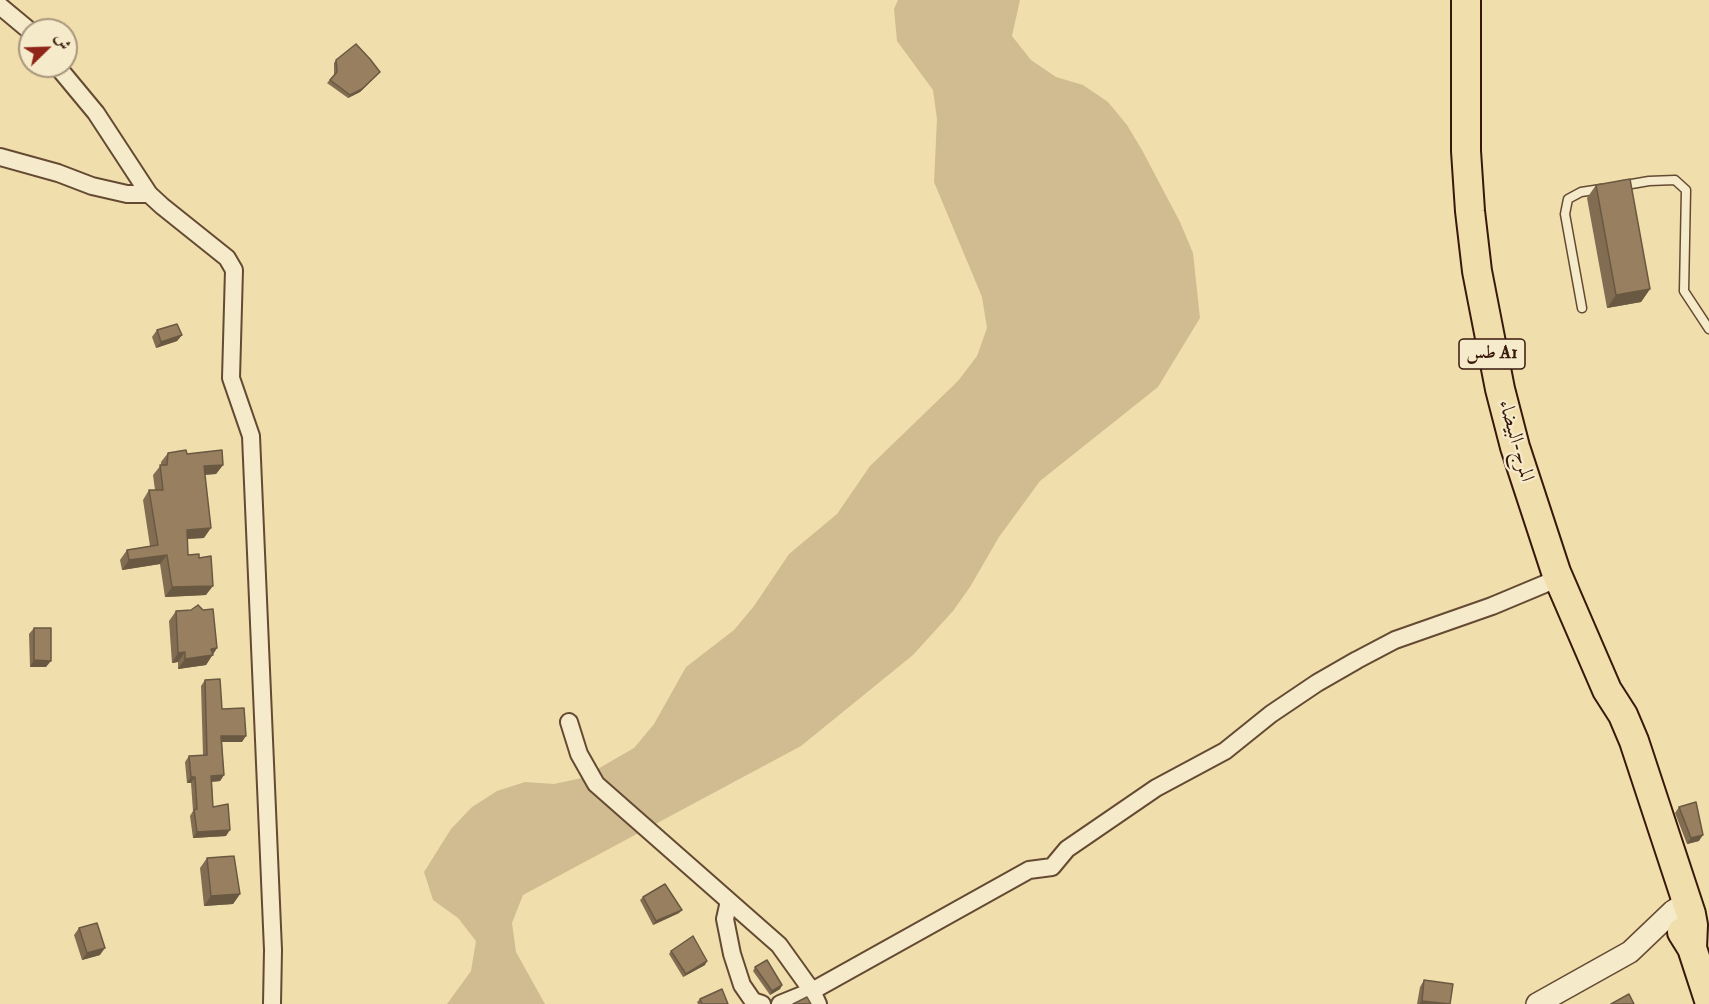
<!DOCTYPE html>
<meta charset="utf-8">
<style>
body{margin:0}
#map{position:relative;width:1709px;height:1004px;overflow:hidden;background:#f0deac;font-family:"IM FELL Double Pica",Amiri,serif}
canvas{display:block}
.north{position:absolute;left:18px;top:18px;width:60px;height:60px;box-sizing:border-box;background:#f5eac9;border:2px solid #a9967d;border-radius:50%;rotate:67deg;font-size:16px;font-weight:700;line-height:24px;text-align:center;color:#37180b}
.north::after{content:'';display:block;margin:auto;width:21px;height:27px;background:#8f2418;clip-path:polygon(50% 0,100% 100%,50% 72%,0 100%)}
</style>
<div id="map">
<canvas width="1709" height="1004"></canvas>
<div class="north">ش</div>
</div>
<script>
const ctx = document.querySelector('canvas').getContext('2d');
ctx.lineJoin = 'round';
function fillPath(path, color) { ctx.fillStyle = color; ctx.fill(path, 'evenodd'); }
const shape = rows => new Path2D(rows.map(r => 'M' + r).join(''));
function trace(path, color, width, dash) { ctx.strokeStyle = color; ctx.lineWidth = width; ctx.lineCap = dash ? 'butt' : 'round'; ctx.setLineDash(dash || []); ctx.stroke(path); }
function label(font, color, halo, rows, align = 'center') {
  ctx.font = font + ' "IM FELL Double Pica",Amiri,serif'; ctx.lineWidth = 4.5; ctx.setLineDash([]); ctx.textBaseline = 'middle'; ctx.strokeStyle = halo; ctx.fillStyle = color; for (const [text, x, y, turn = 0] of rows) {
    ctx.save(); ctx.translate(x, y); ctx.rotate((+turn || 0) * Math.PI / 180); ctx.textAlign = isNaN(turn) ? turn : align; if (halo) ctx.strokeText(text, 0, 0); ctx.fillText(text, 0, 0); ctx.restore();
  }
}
fillPath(shape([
 [898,0,1020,0,1012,36,1031,60,1056,77,1083,85,1108,102,1127,125,1142,150,1180,222,1193,253,1200,318,1158,387,1040,481,999,537,970,587,953,611,913,655,801,746,523,895,512,923,516,952,545,1004,447,1004,471,971,476,941,458,918,433,900,424,872,451,829,472,807,497,791,525,782,554,784,582,778,634,748,654,724,686,667,734,630,754,606,789,554,837,514,870,466,958,381,977,356,987,328,982,297,934,182,937,119,933,90,897,41,894,9]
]), '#d1bc91');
const service = shape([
 [1620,186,1649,181,1675,180,1686,190,1684,291,1709,329],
 [1582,308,1565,214,1568,199,1581,192,1601,189]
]);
const minor = shape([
 [0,6,30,31],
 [57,66,96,113,149,194,162,206,227,258,234,270,231,378,251,436,273,950,272,1004],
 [0,157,58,173,92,186,127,194,149,194],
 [569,722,579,754,596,784,779,945,812,991,818,1004],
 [729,901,725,919,732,954,742,985,753,1001,762,1004],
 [780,1004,812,991,1029,870,1052,867,1067,849,1156,788,1225,751,1271,714,1317,683,1357,660,1395,640,1492,606,1559,578]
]);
const tertiary = shape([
 [1537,1004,1630,952,1673,911,1687,902]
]);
const trunk = shape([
 [1466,0,1466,151,1470,211,1477,271,1500,389,1515,447,1556,572,1607,690,1623,715,1634,741,1691,914,1693,925,1692,948],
 [1682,932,1692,948,1709,1000]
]);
trace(service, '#654a33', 11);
trace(minor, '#654a33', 20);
trace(tertiary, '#654a33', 24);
trace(trunk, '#37180b', 32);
trace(service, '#f5eac9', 8);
trace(minor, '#f5eac9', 16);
trace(tertiary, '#f5eac9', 21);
trace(trunk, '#f0deac', 28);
fillPath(shape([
 [336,60,380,72,360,92,348,98,327,83,334,75,334,63],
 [1596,185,1650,289,1641,302,1607,308,1587,198],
 [157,330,182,335,177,341,156,348,152,337],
 [168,453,187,454,223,465,216,474,205,475,204,538,188,539,188,555,199,558,206,595,165,597,160,564,122,570,120,560,127,550,150,546,143,500,149,490,155,490,153,475,161,465,161,462],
 [176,611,217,648,206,665,178,669,178,662,172,663,169,621],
 [34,628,46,667,30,667,29,634],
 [205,680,242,742,222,742,224,775,220,781,212,782,213,807,226,836,193,838,190,816,193,811,191,783,187,783,185,762,189,756,203,755,201,686],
 [1679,807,1699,841,1687,844,1675,813],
 [207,858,240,894,233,904,204,906,200,868],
 [643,897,679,913,653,925,640,900],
 [79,928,100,955,82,960,74,935],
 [671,951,705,965,683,977,669,954],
 [755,967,782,985,780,989,770,995,753,971],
 [1424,980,1450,1004,1417,1004,1420,987],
 [700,999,728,1004,698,1004,697,1002]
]), '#826d52');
fillPath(shape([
 [380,72,360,92,348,98,350,95],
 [1650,289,1641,302,1607,308,1616,295],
 [182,335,177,341,156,348,161,342],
 [223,465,216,474,197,475,204,466],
 [211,528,204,538,181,539,187,530],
 [167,555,160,564,122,570,129,560],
 [213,586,206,595,165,597,172,587],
 [217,648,206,665,178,669,185,659,211,649],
 [185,652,178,662,172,663,178,653],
 [34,660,51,661,46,667,30,667],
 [221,736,246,736,242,742,217,742],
 [224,775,220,781,207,782,211,776],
 [191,777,195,777,191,783,187,783],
 [230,830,226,836,193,838,197,832],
 [1703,835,1699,841,1687,844,1691,838],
 [240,894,233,904,204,906,211,896],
 [682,910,679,913,653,925,656,921],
 [105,948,100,955,82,960,87,953],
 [707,961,705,965,683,977,686,974],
 [782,985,780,989,770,995,772,991],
 [1422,1001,1443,1004,1419,1004]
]), '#6a5942');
const building = shape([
 [356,44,370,59,380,72,362,89,350,95,330,80,337,72,336,60,356,44],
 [1630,179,1650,289,1616,295,1596,185,1630,179],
 [177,324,182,335,161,342,157,330,177,324],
 [186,450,187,454,222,450,223,465,204,466,211,528,187,530,188,555,199,554,199,558,211,556,213,586,172,587,167,555,129,560,127,550,158,545,149,490,163,490,160,465,167,465,168,453,186,450],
 [198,605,203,610,213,609,217,648,211,649,213,655,185,659,185,652,178,653,176,611,191,610,198,605],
 [34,628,51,628,51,661,34,660,34,628],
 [220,679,222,709,244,708,246,736,221,736,224,775,211,776,213,807,228,804,230,830,197,832,194,810,197,809,195,777,191,777,189,756,207,755,205,680,220,679],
 [1696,802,1703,835,1691,838,1679,807,1696,802],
 [234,856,240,894,211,896,207,858,234,856],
 [665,884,682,910,656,921,643,897,665,884],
 [97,923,105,948,87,953,79,928,97,923],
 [693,936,707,961,686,974,671,951,693,936],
 [767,960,782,985,772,991,755,967,767,960],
 [1424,980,1453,984,1450,1004,1422,1001,1424,980],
 [722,989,728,1004,702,1004,700,999,722,989],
 [1629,994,1634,1004,1611,1004,1629,994],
 [807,997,811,1004,793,1004,807,997]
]);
fillPath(building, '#977f5f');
trace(building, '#6a5942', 1.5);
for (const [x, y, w] of [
 [1492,354,66]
]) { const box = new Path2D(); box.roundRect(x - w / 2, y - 15, w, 30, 4.5); ctx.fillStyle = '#f5eac9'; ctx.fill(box); trace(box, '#37180b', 1.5); }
label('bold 18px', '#37180b', null, [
 ["طس A1",1492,354]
]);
label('20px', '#37180b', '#f5eac9', [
 ["المرج-البيضاء",1515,441,74]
]);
</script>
